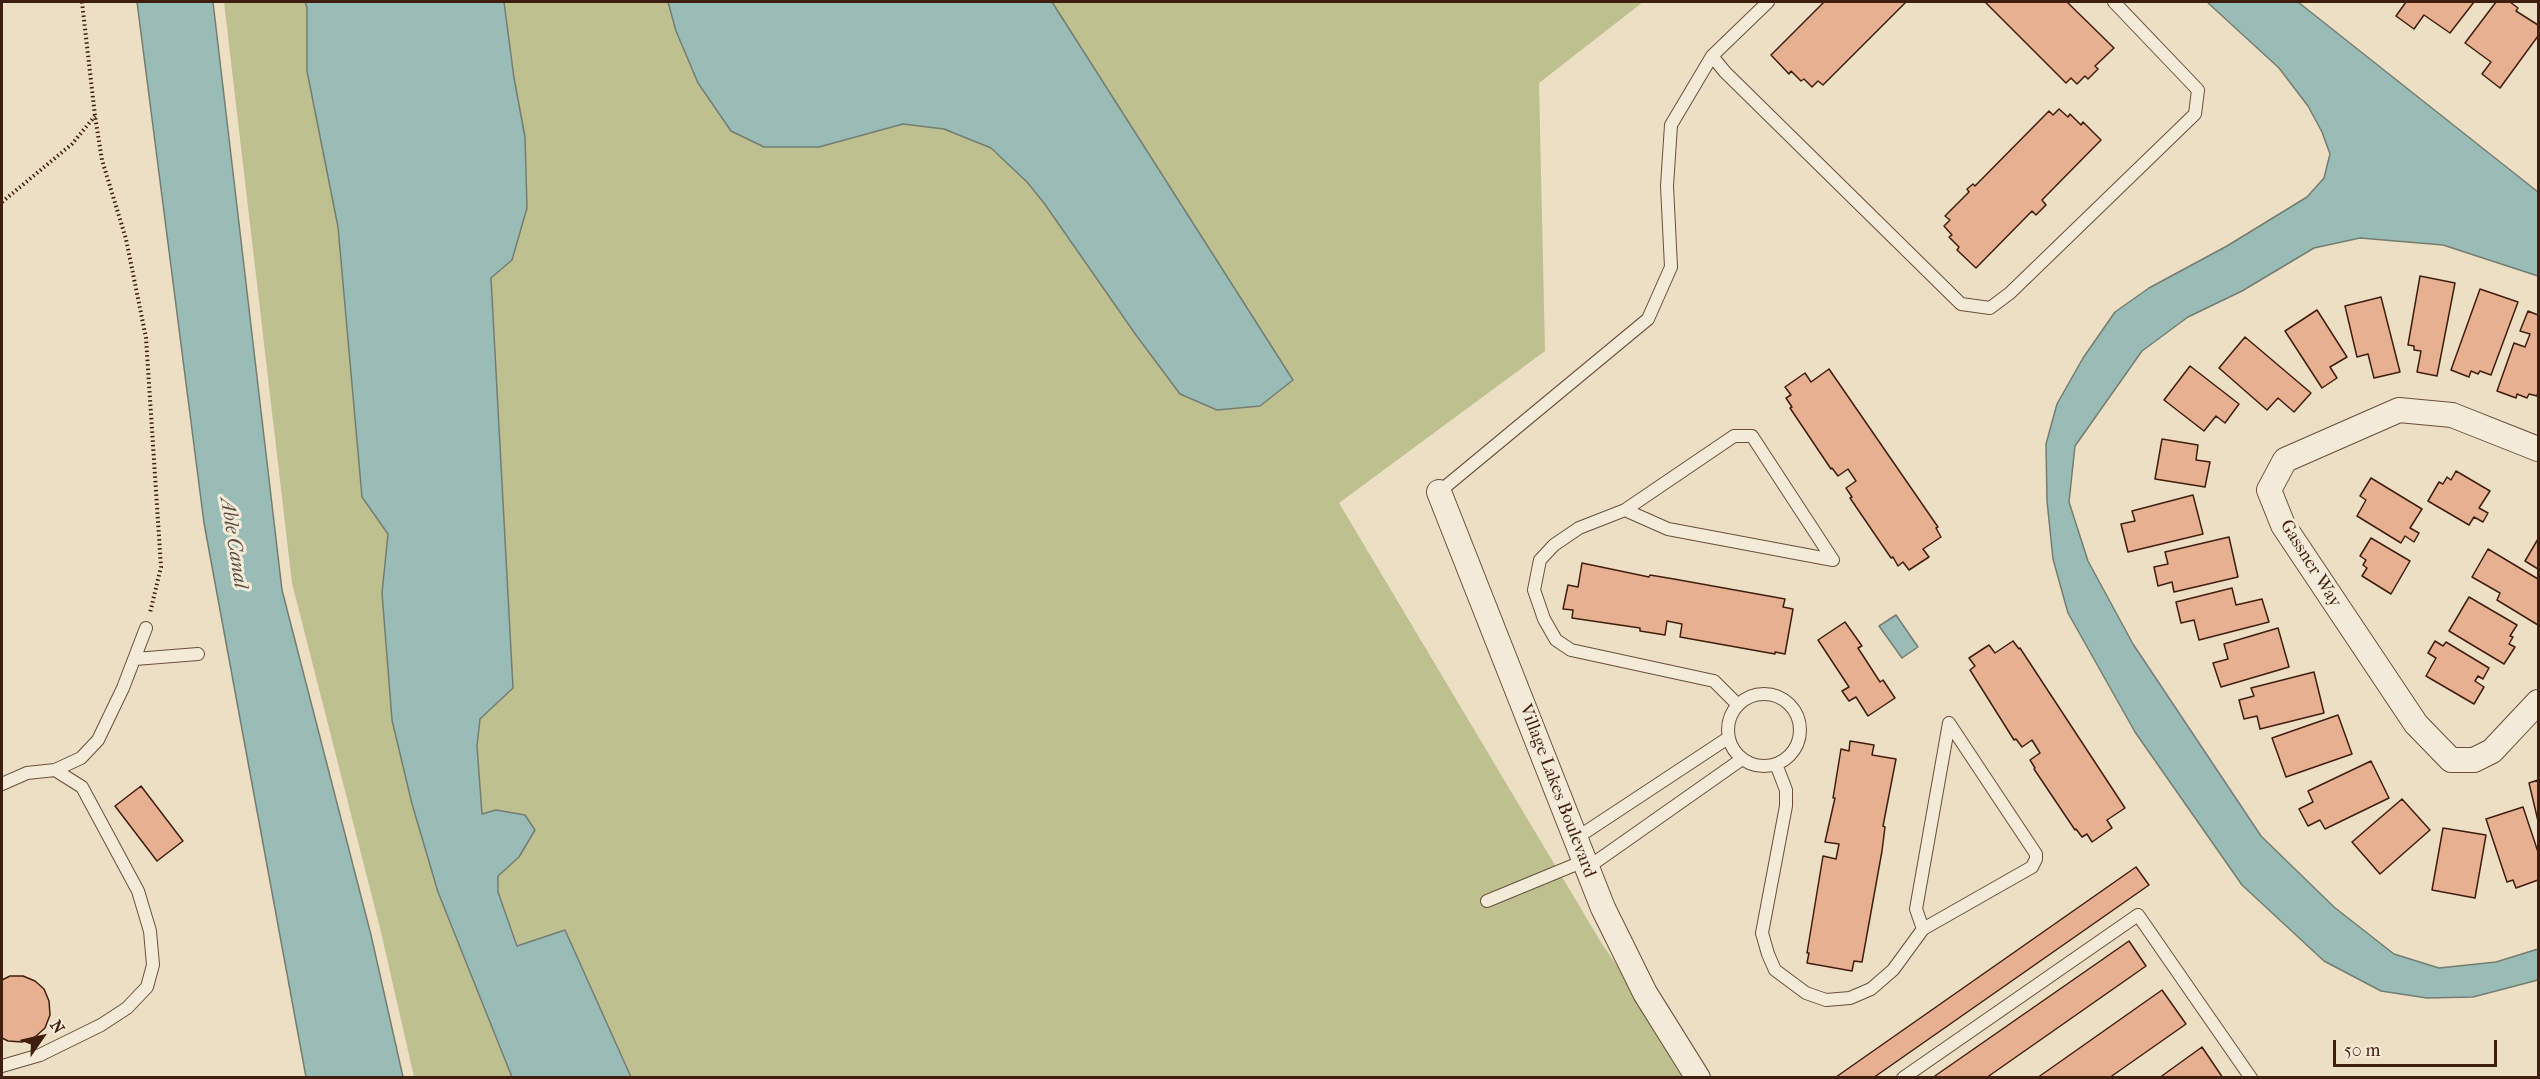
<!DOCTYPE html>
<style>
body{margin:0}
#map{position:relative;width:2540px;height:1079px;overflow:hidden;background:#eddfc3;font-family:"IM FELL French Canon",serif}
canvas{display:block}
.frame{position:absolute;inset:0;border:3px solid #401e0f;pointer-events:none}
.north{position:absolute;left:12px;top:1007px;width:60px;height:60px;-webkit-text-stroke:4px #f3ead8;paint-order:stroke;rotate:56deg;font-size:16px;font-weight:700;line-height:24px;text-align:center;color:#401e0f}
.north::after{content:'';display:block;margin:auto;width:21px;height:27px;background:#401e0f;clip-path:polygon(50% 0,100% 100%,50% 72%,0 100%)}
.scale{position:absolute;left:2333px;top:1040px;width:164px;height:27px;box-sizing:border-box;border:3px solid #401e0f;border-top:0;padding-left:8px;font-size:18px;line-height:21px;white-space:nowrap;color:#401e0f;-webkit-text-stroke:4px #f3ead8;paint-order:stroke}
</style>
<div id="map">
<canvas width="2540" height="1079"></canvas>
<div class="frame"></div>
<div class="north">N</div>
<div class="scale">50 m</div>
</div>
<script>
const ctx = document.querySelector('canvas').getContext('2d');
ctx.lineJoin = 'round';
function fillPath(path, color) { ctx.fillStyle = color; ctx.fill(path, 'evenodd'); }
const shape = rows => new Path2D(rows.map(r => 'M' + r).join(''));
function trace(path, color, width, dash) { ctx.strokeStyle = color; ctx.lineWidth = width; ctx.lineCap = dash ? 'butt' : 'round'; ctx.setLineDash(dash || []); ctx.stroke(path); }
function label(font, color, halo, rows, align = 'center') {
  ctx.font = font + ' "IM FELL French Canon",serif'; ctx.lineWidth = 6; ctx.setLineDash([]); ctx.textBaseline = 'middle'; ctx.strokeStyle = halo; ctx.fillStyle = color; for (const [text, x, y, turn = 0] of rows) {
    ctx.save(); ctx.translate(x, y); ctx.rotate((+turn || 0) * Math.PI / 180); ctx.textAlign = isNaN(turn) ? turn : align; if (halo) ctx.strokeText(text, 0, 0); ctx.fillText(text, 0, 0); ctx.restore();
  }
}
fillPath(shape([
 [224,2,305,2,307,8,307,71,338,227,362,497,388,534,382,593,392,720,412,804,438,892,512,1077,414,1077,381,932,292,583],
 [504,2,668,2,676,31,819,147,903,124,944,129,991,148,1027,182,1044,203,1136,335,1260,406,1292,380,1052,2,1643,2,1539,83,1545,351,1339,503,1602,944,1695,1077,631,1077,565,931,518,946,498,892,498,876,519,857,482,815,477,746,480,719,513,688,491,278,512,260,514,78]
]), '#bec08f');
const water = shape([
 [137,2,213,2,282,590,371,935,403,1077,306,1077,204,523,137,2],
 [305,2,504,2,514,78,525,137,527,208,512,260,491,278,513,688,480,719,477,746,482,814,496,810,525,815,535,830,519,857,498,876,498,892,517,946,565,930,631,1077,512,1077,438,892,412,804,392,720,382,593,388,534,362,497,338,227,307,71,307,8,305,2],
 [668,2,1052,2,1293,380,1260,406,1217,410,1180,394,1136,335,1044,203,1027,182,991,148,944,129,903,124,819,147,764,147,731,131,698,83,676,31,668,2],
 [2207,2,2298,2,2538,192,2538,276,2443,245,2360,238,2314,248,2242,291,2188,317,2142,351,2075,446,2069,502,2088,561,2133,644,2261,836,2334,907,2394,954,2439,968,2496,962,2538,949,2538,980,2473,997,2427,998,2381,991,2324,961,2242,885,2135,732,2068,613,2053,559,2047,501,2046,444,2057,404,2083,358,2115,312,2149,288,2227,246,2307,197,2324,178,2330,154,2322,132,2308,106,2279,68,2207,2],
 [1896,615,1918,647,1902,658,1879,626,1896,615]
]);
fillPath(water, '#99bcb6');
trace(water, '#757d73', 1.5);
const building = shape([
 [1824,2,1906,2,1823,85,1818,81,1812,87,1804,79,1801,81,1791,71,1789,74,1771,55,1824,2],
 [1985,2,2067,2,2114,48,2095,66,2098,69,2088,79,2085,76,2077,84,2071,78,2066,83,1985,2],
 [2406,2,2474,2,2450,33,2424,15,2414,29,2396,16,2406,2],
 [2496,2,2510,2,2518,8,2516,11,2538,25,2538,36,2500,88,2482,74,2491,62,2465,43,2496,2],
 [2059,109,2068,117,2070,114,2081,125,2083,122,2101,140,2042,200,2046,205,2036,215,2032,211,1976,268,1957,250,1959,247,1949,237,1952,235,1944,226,1950,220,1945,216,1969,192,1967,189,1973,184,1975,186,2049,111,2053,115,2059,109],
 [2420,276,2455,283,2437,376,2417,372,2421,351,2414,350,2414,346,2408,345,2420,276],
 [2480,289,2518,302,2491,375,2480,371,2478,374,2471,371,2469,377,2451,370,2480,289],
 [2381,297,2400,372,2374,378,2368,354,2357,357,2345,306,2381,297],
 [2317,310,2347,357,2330,367,2337,378,2322,388,2285,331,2317,310],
 [2528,311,2538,315,2538,392,2537,396,2529,394,2527,398,2517,394,2516,398,2497,391,2514,343,2525,347,2530,334,2520,331,2528,311],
 [2245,337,2311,393,2294,412,2278,398,2267,410,2219,368,2245,337],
 [2190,366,2239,404,2225,423,2216,416,2204,431,2164,400,2190,366],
 [1829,369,1938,527,1936,528,1941,537,1923,549,1929,557,1909,570,1903,562,1898,566,1893,557,1891,558,1850,498,1852,497,1846,488,1856,481,1848,469,1838,476,1832,468,1831,469,1790,408,1792,407,1786,398,1791,395,1785,387,1805,373,1811,382,1829,369],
 [2162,439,2198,445,2196,460,2210,462,2205,487,2155,479,2162,439],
 [2456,471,2490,491,2479,508,2488,513,2483,522,2474,517,2469,525,2428,501,2439,482,2443,484,2447,477,2451,480,2456,471],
 [2371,478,2422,509,2410,528,2419,533,2414,542,2405,536,2401,543,2357,516,2366,500,2360,496,2371,478],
 [2193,495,2203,534,2128,552,2121,524,2135,521,2132,511,2193,495],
 [2229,537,2238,577,2174,592,2172,582,2158,586,2154,567,2168,564,2165,552,2229,537],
 [2371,538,2410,561,2391,594,2362,576,2367,568,2363,565,2366,560,2360,556,2371,538],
 [2538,539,2538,569,2525,561,2538,539],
 [2488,549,2538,579,2538,625,2497,600,2500,593,2472,577,2488,549],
 [1582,563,1649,577,1650,575,1674,579,1785,599,1783,607,1793,609,1785,654,1775,652,1775,654,1680,637,1682,624,1667,621,1665,635,1640,631,1640,628,1572,618,1573,610,1563,609,1568,585,1578,587,1582,563],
 [2232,588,2236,605,2262,599,2269,622,2199,640,2194,620,2181,623,2176,602,2232,588],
 [2469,597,2517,625,2510,636,2513,637,2509,644,2515,647,2504,664,2449,631,2469,597],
 [1845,622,1862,646,1858,648,1880,682,1883,680,1895,698,1868,716,1856,697,1849,701,1842,691,1849,687,1818,640,1845,622],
 [2278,628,2289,667,2221,687,2213,663,2228,659,2224,644,2278,628],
 [2013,641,2019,649,2020,648,2125,808,2107,820,2112,828,2092,842,2087,834,2082,837,2076,829,2075,830,2034,769,2035,768,2030,760,2040,753,2032,740,2022,747,2016,739,2014,740,1970,670,1975,666,1969,658,1989,645,1995,653,2013,641],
 [2435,641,2443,646,2446,642,2489,668,2483,679,2478,676,2475,681,2484,687,2474,704,2426,676,2436,658,2428,653,2435,641],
 [2314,672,2324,713,2260,729,2257,716,2244,719,2239,700,2254,696,2251,688,2314,672],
 [2338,715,2352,754,2286,777,2272,738,2338,715],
 [1850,741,1874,745,1872,755,1896,759,1883,826,1885,827,1882,851,1862,962,1854,961,1852,971,1807,963,1809,953,1807,953,1823,856,1836,859,1839,844,1825,842,1835,798,1833,798,1841,749,1849,751,1850,741],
 [2371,761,2389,798,2325,829,2320,820,2308,826,2299,809,2313,802,2308,791,2371,761],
 [2538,780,2538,821,2529,783,2538,780],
 [141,786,183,841,157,861,115,806,141,786],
 [2402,799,2430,830,2380,874,2352,842,2402,799],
 [2523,807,2538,852,2538,880,2516,888,2513,880,2507,882,2486,819,2523,807],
 [2443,828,2486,835,2475,898,2432,890,2443,828],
 [2136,867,2149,885,1873,1078,1836,1077,2136,867],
 [2129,941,2146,966,1986,1078,1932,1078,2129,941],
 [10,976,23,976,35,981,44,989,49,1001,50,1015,45,1028,35,1037,22,1042,8,1041,2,1038,2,980,10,976],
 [2162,990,2186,1024,2109,1078,2037,1078,2162,990],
 [2202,1047,2223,1078,2159,1078,2202,1047]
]);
fillPath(building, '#e7b091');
trace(building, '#401e0f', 1.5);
const lane = shape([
 [1712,56,1725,72,1961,304,1990,308,2010,293,2195,114,2198,90,2114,2],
 [1439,492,1648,319,1671,267,1667,186,1671,125,1712,56,1768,2],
 [1625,510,1734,436,1752,436,1833,560],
 [135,659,198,654],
 '1728 730a36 36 0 1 1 72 0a36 36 0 1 1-72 0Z',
 [1737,704,1714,681,1571,650,1556,640,1544,619,1534,590,1540,560,1554,545,1579,528,1625,510,1668,529,1833,560],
 [1776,764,1786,790,1786,806,1762,933,1768,954,1775,970,1806,993,1826,1000,1850,998,1871,989,1893,970,1923,929,1916,909,1949,723],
 [55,770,81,758,98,740,123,688,146,628],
 [2,784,27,773,55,770,82,787,138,891,150,931,153,965,147,987,127,1008,101,1025,40,1055,2,1066],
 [1575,839,1728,738],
 [1587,868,1742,759],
 [1487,901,1584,861],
 [1923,929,2032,867,2036,859,2036,854,1949,723],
 [1903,1078,2138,915,2251,1078]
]);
const street = shape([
 [2538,449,2452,415,2399,410,2285,460,2269,490,2283,525,2416,724,2451,760,2474,760,2492,751,2538,702],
 [1439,492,1603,908,1645,993,1698,1078]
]);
trace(lane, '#6b4e3c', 14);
trace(street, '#6b4e3c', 26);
trace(shape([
 [82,2,95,116,102,160,126,239,146,338,161,567,150,613],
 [2,202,72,144,95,116]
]), '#401e0f', 4, [1.5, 3]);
trace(lane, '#f3ead8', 12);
trace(street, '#f3ead8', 24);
label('18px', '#401e0f', '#f3ead8', [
 ["Gassner Way",2310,564,58],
 ["Village Lakes Boulevard",1557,791,69]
]);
label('italic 20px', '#5b4d41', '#f3ead8', [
 ["Able Canal",233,543,81]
]);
</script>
